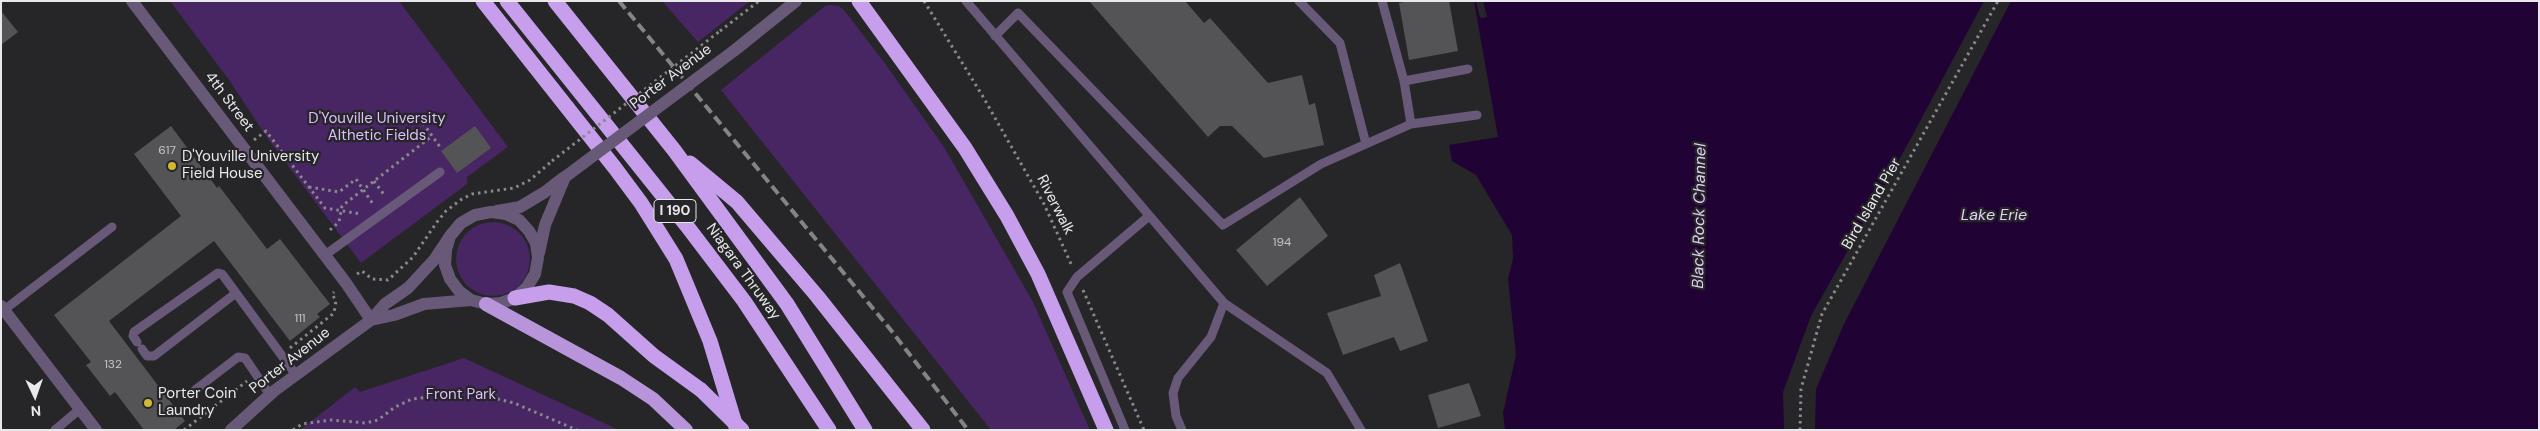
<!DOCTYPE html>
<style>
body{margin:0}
#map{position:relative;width:2540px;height:431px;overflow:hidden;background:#262528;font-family:"DM Sans",sans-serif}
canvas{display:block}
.frame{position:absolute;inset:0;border:2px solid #e9e8ea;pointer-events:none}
.north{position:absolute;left:10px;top:371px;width:50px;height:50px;-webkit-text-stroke:4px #262528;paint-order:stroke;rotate:177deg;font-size:14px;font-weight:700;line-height:20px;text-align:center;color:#e9e8ea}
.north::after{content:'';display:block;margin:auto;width:18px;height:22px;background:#e9e8ea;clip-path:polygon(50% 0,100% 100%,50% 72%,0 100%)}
</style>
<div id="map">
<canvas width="2540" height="431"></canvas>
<div class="frame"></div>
<div class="north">N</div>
</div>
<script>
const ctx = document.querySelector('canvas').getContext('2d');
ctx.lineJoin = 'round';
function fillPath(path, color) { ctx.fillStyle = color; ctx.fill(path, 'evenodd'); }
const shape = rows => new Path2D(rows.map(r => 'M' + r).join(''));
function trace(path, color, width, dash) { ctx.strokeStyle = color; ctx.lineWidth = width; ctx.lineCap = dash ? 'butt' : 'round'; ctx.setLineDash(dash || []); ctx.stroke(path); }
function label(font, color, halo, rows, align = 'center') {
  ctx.font = font + ' "DM Sans",sans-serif'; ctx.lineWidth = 4.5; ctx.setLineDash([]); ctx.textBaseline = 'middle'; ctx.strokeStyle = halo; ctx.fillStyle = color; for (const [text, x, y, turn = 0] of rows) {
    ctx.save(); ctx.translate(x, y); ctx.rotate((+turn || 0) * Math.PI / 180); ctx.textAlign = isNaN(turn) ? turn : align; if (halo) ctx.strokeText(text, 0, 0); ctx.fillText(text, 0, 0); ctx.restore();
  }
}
fillPath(shape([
 [170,1,399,1,508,147,467,177,467,184,361,263,268,139,229,80],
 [662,1,750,1,698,42],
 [830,5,839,6,844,10,884,62,944,147,1033,302,1090,430,991,430,721,90,825,6],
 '456 259a37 37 0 1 1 74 0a37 37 0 1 1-74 0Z',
 [464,358,619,430,300,430,355,387,360,392]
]), '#472663');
fillPath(shape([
 [1474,1,2539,1,2539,430,1505,430,1503,413,1516,355,1508,279,1513,259,1512,235,1476,175,1452,161,1449,145,1498,137]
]), '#200234');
fillPath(shape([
 [1476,1,1483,1,1487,17,1480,18],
 [1984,1,2011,1,1844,324,1816,389,1815,430,1784,430,1783,392,1811,316,1910,140]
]), '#262528');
fillPath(shape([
 [1089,1,1185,1,1204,23,1210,18,1268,83,1302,75,1309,105,1315,103,1324,145,1264,158,1232,126,1220,126,1208,137],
 [1408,1,1449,1,1458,51,1409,60,1399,3],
 [1,11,18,32,1,45],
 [171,126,217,188,219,186,267,249,280,239,330,304,317,314,320,317,290,341,214,241,109,321,185,421,174,430,144,430,115,392,110,396,86,365,91,362,54,315,181,216,134,154],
 [475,126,491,148,457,173,441,151],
 [1300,197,1328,236,1267,286,1236,250],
 [1400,263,1428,341,1400,351,1394,337,1343,355,1327,313,1381,296,1374,275],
 [1469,383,1481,416,1438,428,1428,395]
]), '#545356');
trace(shape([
 [924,1,982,95,1044,204,1072,266],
 [720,31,759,1],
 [423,123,440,147],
 [254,140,266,131,325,208,361,214],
 [374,181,385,196],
 [309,187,339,192,356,179,373,204],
 [330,230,339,222,342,206,432,136],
 [357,274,362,271,372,279,388,280,413,257,437,222,446,211,462,199,472,194,514,188,530,180,552,161],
 [1083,290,1144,430],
 [290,348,334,313,336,301,332,294,334,292],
 [184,430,247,381],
 [293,430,302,424,331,420,366,423,378,420,395,407,412,399,470,392,514,403,577,430],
 [1800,430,1801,389,1822,314,1998,1]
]), '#89888b', 3, [2.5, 4]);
trace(shape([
 [966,1,1224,303,1211,337,1178,378,1173,393,1176,416,1182,430],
 [1299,1,1340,43,1366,144],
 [1382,1,1404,81,1411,124,1477,115],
 [995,36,1018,13,1223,225,1321,164,1411,124],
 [1404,81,1468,69],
 [325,255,440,172],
 [1224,303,1327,373,1361,430],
 [4,310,112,227],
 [137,342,133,336,134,332,218,273,222,274,236,293,296,375],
 [142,349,147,356,154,356,236,293],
 [195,390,238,357,245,358,270,395],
 [55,430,80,409],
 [1125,430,1067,292,1077,277,1149,216]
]), '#685978', 9);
trace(shape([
 [132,1,346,283,371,320],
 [1,306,96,430]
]), '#685978', 12);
trace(shape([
 [735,50,796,1],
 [497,211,520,207,545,192,563,178],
 [539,253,545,225,565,177],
 [371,320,394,315,424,304,471,300],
 [231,430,274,391,371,320,385,304,408,288,434,260,450,236,461,223,475,215,491,212,506,214,519,220,529,231,536,243,538,258,535,274,527,287,515,298,501,303,486,304,471,300,459,291,450,279,445,265,446,250,450,236]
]), '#685978', 12);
trace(shape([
 [486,304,621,378,653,399,686,430]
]), '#b894da', 14);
trace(shape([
 [483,1,615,168,641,203,676,259,710,341,736,427],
 [507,1,687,226,744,301,829,430],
 [555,1,674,150,787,304,865,430],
 [859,1,965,148,1007,216,1038,274,1106,430],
 [690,163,737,202,817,296,923,430],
 [515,298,549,292,574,296,590,303,608,315,654,356,701,390]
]), '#c69eeb', 15);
trace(shape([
 [619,1,890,329,968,430]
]), '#848385', 4, [10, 5]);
trace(shape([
 [552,161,720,31]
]), '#89888b', 3, [2.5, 4]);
trace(shape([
 [565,177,735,50]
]), '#685978', 12);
trace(shape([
 [701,390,742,430]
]), '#c69eeb', 15);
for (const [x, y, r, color] of [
 [172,166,5,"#d1b736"],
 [148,403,5,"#d1b736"]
]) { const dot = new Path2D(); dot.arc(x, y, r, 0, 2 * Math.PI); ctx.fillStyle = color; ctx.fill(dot); trace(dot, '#262528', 2); }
label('12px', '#c4c3c5', null, [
 ["617",167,151],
 ["194",1282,243],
 ["111",300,319],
 ["132",113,365]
]);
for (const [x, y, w] of [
 [675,211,42]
]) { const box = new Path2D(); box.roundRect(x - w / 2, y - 11.5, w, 23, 4); ctx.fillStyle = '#262528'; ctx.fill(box); trace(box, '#e9e8ea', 1); }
label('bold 14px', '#e9e8ea', null, [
 ["I 190",675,211]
]);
label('15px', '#e9e8ea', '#262528', [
 ["Porter Avenue",671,77,-37],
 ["4th Street",229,102,53],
 ["Bird Island Pier",1872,204,-60],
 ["Riverwalk",1055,205,63],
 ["Niagara Thruway",743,272,54],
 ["Porter Avenue",290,361,-38]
]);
label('15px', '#dcbffa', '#262528', [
 ["D'Youville University",377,119],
 ["Althetic Fields",377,136],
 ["Front Park",461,395]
]);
label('15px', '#e9e8ea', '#262528', [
 ["D'Youville University",182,157],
 ["Field House",182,174],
 ["Porter Coin",158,394],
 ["Laundry",158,411]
], 'left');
label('italic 16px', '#e1cef6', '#262528', [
 ["Black Rock Channel",1700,216,-89],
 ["Lake Erie",1994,216]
]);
</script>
